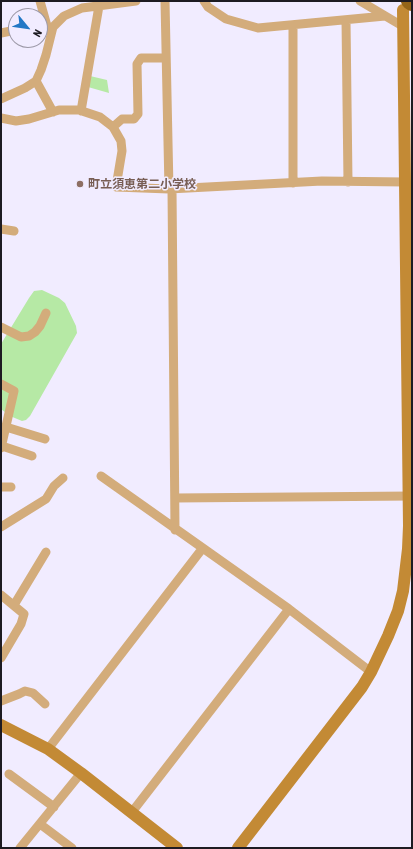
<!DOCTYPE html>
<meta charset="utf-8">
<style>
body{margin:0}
#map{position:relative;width:413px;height:849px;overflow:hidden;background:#f1ecff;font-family:"Asap Condensed",sans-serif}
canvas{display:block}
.frame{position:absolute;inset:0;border:2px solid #1d1b22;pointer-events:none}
.north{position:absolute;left:8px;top:8px;width:40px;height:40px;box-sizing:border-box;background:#f1ecff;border:1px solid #9c98a7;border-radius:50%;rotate:119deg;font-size:11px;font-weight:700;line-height:16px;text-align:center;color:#1d1b22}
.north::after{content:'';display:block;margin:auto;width:14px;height:18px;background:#2278c6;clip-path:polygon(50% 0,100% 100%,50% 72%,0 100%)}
</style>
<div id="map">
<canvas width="413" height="849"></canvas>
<div class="frame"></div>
<div class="north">N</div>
</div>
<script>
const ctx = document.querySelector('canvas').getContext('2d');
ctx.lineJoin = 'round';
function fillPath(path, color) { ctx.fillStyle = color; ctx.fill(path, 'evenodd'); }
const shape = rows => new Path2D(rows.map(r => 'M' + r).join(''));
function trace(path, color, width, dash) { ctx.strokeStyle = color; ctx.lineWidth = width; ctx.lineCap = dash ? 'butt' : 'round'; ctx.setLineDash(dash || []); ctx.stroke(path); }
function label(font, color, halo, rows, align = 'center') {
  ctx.font = font + ' "Asap Condensed","Noto Sans JP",sans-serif'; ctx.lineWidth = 3; ctx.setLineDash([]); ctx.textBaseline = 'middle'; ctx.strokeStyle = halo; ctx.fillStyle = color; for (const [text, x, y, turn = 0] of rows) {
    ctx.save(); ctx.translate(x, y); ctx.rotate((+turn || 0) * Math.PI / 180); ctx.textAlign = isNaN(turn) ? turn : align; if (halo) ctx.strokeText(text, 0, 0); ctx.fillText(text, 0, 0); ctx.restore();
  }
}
fillPath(shape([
 [90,76,107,80,109,93,88,87],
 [42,290,59,298,65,303,76,326,77,333,30,416,26,420,22,421,10,416,1,409,1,344,29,298,34,291]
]), '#b6e9a5');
trace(shape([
 [40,1,47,26,52,31],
 [165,1,169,189],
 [204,1,208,7,226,19,258,28,385,16],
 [360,1,404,27],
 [346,20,348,182],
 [293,25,293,183],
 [1,33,16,30],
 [36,81,53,112],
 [1,99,25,88,36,81,41,70,46,55,53,27,64,16,82,8,136,1],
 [81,111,99,6],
 [1,118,16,121,29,119,59,110,79,110,100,117,113,127,121,141,122,151,116,187,169,189,322,181,405,182],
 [113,127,122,119,134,119,138,114,137,64,141,58,166,58],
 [172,189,175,530],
 [1,229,14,231],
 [1,327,21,337,29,336,35,332,40,326,46,313],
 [1,384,14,391,1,448],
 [6,427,45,439],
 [2,446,32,456],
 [101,476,289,609,371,672],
 [1,487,11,487],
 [175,498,412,496],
 [1,527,46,499,54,486,63,478],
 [1,595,24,614,21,624,1,658],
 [14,605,46,552],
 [1,701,19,694,25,691,33,693,45,704],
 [48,749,202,549],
 [9,774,54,807],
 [132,812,289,609],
 [40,824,72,848],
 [20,848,81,773]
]), '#d3ac7b', 9);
trace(shape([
 [1,725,48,749,81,773,177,848],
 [238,848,362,687,371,672,388,636,398,611,403,591,408,549,409,526,403,10]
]), '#c38a35', 12);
trace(shape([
 [409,1,412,3]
]), '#946518', 16);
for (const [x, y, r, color] of [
 [80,184,4,"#8d6e63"]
]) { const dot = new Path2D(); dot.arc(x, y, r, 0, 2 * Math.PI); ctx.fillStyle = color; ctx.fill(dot); trace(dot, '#f1ecff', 1.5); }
label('bold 12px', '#785e54', '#f1ecff', [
 ["町立須恵第二小学校",88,184]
], 'left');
</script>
